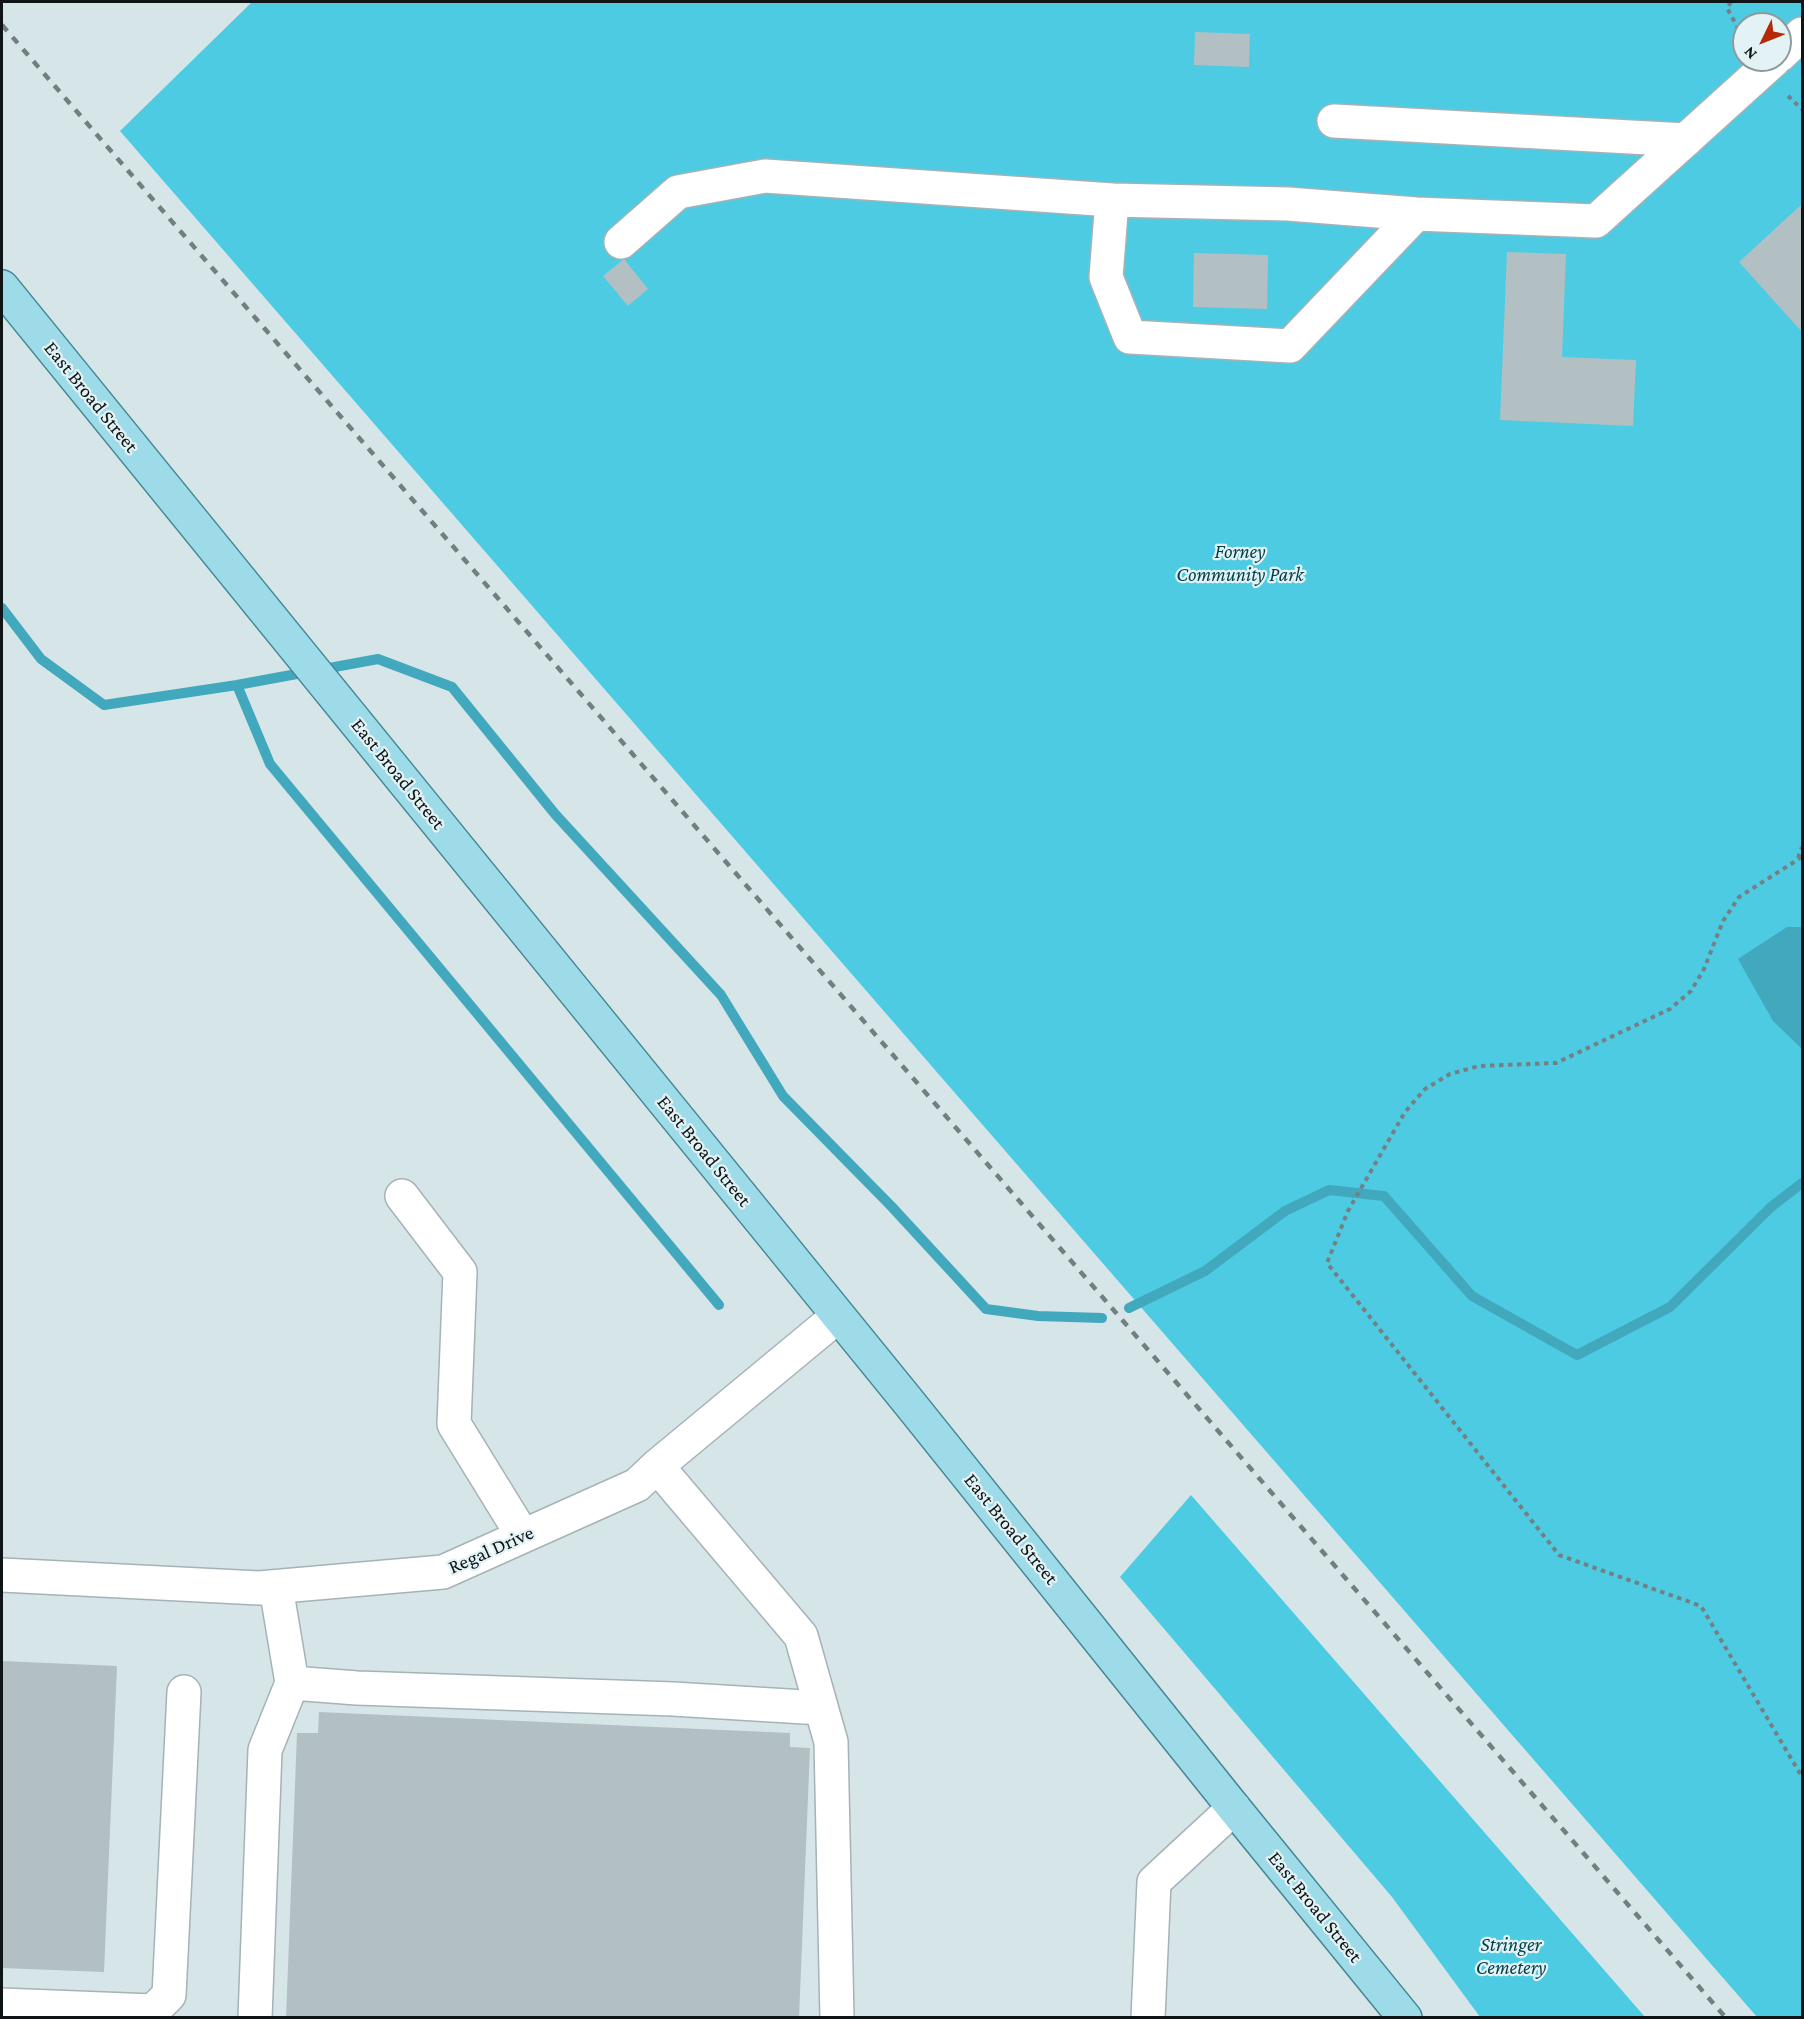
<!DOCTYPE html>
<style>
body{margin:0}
#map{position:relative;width:1804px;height:2019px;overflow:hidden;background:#d6e5e8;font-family:"Crimson Pro",serif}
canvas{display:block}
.frame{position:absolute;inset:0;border:3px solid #0f1516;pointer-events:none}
.north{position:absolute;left:1732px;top:12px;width:60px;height:60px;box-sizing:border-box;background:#e3f2f5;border:2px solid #8e9a9c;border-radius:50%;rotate:227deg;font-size:16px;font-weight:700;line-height:24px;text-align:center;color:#0f1516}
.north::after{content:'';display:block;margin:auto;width:21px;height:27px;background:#b52909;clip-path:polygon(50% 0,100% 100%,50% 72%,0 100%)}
</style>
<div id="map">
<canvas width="1804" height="2019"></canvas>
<div class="frame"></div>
<div class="north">N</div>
</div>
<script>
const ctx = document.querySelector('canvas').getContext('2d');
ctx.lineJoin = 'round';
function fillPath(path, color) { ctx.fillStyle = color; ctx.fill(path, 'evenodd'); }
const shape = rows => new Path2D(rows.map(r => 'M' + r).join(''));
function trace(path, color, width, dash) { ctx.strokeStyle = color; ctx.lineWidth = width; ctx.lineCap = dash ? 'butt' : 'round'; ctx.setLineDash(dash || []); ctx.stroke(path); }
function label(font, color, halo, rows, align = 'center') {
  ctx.font = font + ' "Crimson Pro",serif'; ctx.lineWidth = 4.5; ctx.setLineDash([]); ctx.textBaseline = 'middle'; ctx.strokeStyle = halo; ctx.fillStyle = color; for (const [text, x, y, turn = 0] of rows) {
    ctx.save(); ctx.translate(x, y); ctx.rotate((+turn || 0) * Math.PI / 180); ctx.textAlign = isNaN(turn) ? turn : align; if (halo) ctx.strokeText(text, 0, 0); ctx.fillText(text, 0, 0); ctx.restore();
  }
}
fillPath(shape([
 [252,2,1802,2,1802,2017,1757,2017,120,131],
 [1744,24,1780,24,1780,60,1744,60],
 [1191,1495,1645,2017,1480,2017,1392,1897,1120,1577]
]), '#4dcbe3');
fillPath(shape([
 [1787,927,1802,927,1802,1049,1773,1021,1738,959]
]), '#42a8bd');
trace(shape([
 [2,608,41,659,104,705,237,685,378,659,452,687,555,814,721,995,783,1096,892,1207,986,1309,1038,1316,1102,1318],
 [237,685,270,764,719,1305],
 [1129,1308,1205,1271,1285,1211,1329,1190,1384,1196,1472,1296,1577,1355,1670,1307,1771,1207,1802,1183]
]), '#42a8bd', 10);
fillPath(shape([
 [1195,32,1250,34,1249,67,1194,65],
 [1802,204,1802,332,1739,262],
 [1507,252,1566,254,1562,357,1636,360,1633,426,1500,420],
 [1194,253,1268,255,1267,309,1193,307],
 [624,259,648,289,628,306,603,276],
 [2,1661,117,1666,104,1972,2,1968],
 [319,1712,790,1733,790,1747,810,1748,799,2018,286,2018,297,1733,318,1733]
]), '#b2c0c3');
const minor = shape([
 [1780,55,1802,34],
 [1334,121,1686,140],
 [1112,200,1106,277,1130,337,1290,346,1416,214],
 [621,242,678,192,765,176,1112,200,1288,204,1416,214,1596,221,1774,60],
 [402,1196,460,1272,454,1424,523,1536],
 [657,1466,801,1636,831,1742,837,2018],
 [2,1575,259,1588,443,1572,637,1485,657,1466,838,1316],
 [292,1683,357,1688,673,1699,821,1708],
 [2,2005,153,2011,169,1995,184,1692],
 [255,2018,265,1750,292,1683,276,1587],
 [1148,2018,1154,1882,1234,1808]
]);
const major = shape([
 [2,287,911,1405,1234,1808,1405,2018]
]);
trace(minor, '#a5b3b6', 36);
trace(major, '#428694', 36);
trace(shape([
 [1731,2,1727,8,1744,39],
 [1788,96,1802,109],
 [1802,857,1739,897,1723,921,1704,969,1691,991,1670,1009,1556,1063,1479,1066,1450,1074,1425,1089,1405,1112,1348,1211,1327,1263,1559,1555,1701,1606,1802,1777],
 [1798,858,1802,847]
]), '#758082', 4, [4.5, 4.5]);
trace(minor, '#fff', 33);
trace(major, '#9edbe8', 33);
trace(shape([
 [2,25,1726,2018]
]), '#737e80', 4.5, [8, 8]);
label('20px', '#0f1516', '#e3f2f5', [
 ["East Broad Street",91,397,51],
 ["East Broad Street",398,774,51],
 ["East Broad Street",704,1151,51],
 ["East Broad Street",1011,1529,51],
 ["Regal Drive",491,1550,-24],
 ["East Broad Street",1315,1907,51]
]);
label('italic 20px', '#003f4a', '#e3f2f5', [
 ["Forney",1240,552],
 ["Community Park",1240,575],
 ["Stringer",1511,1945],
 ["Cemetery",1511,1968]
]);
</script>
